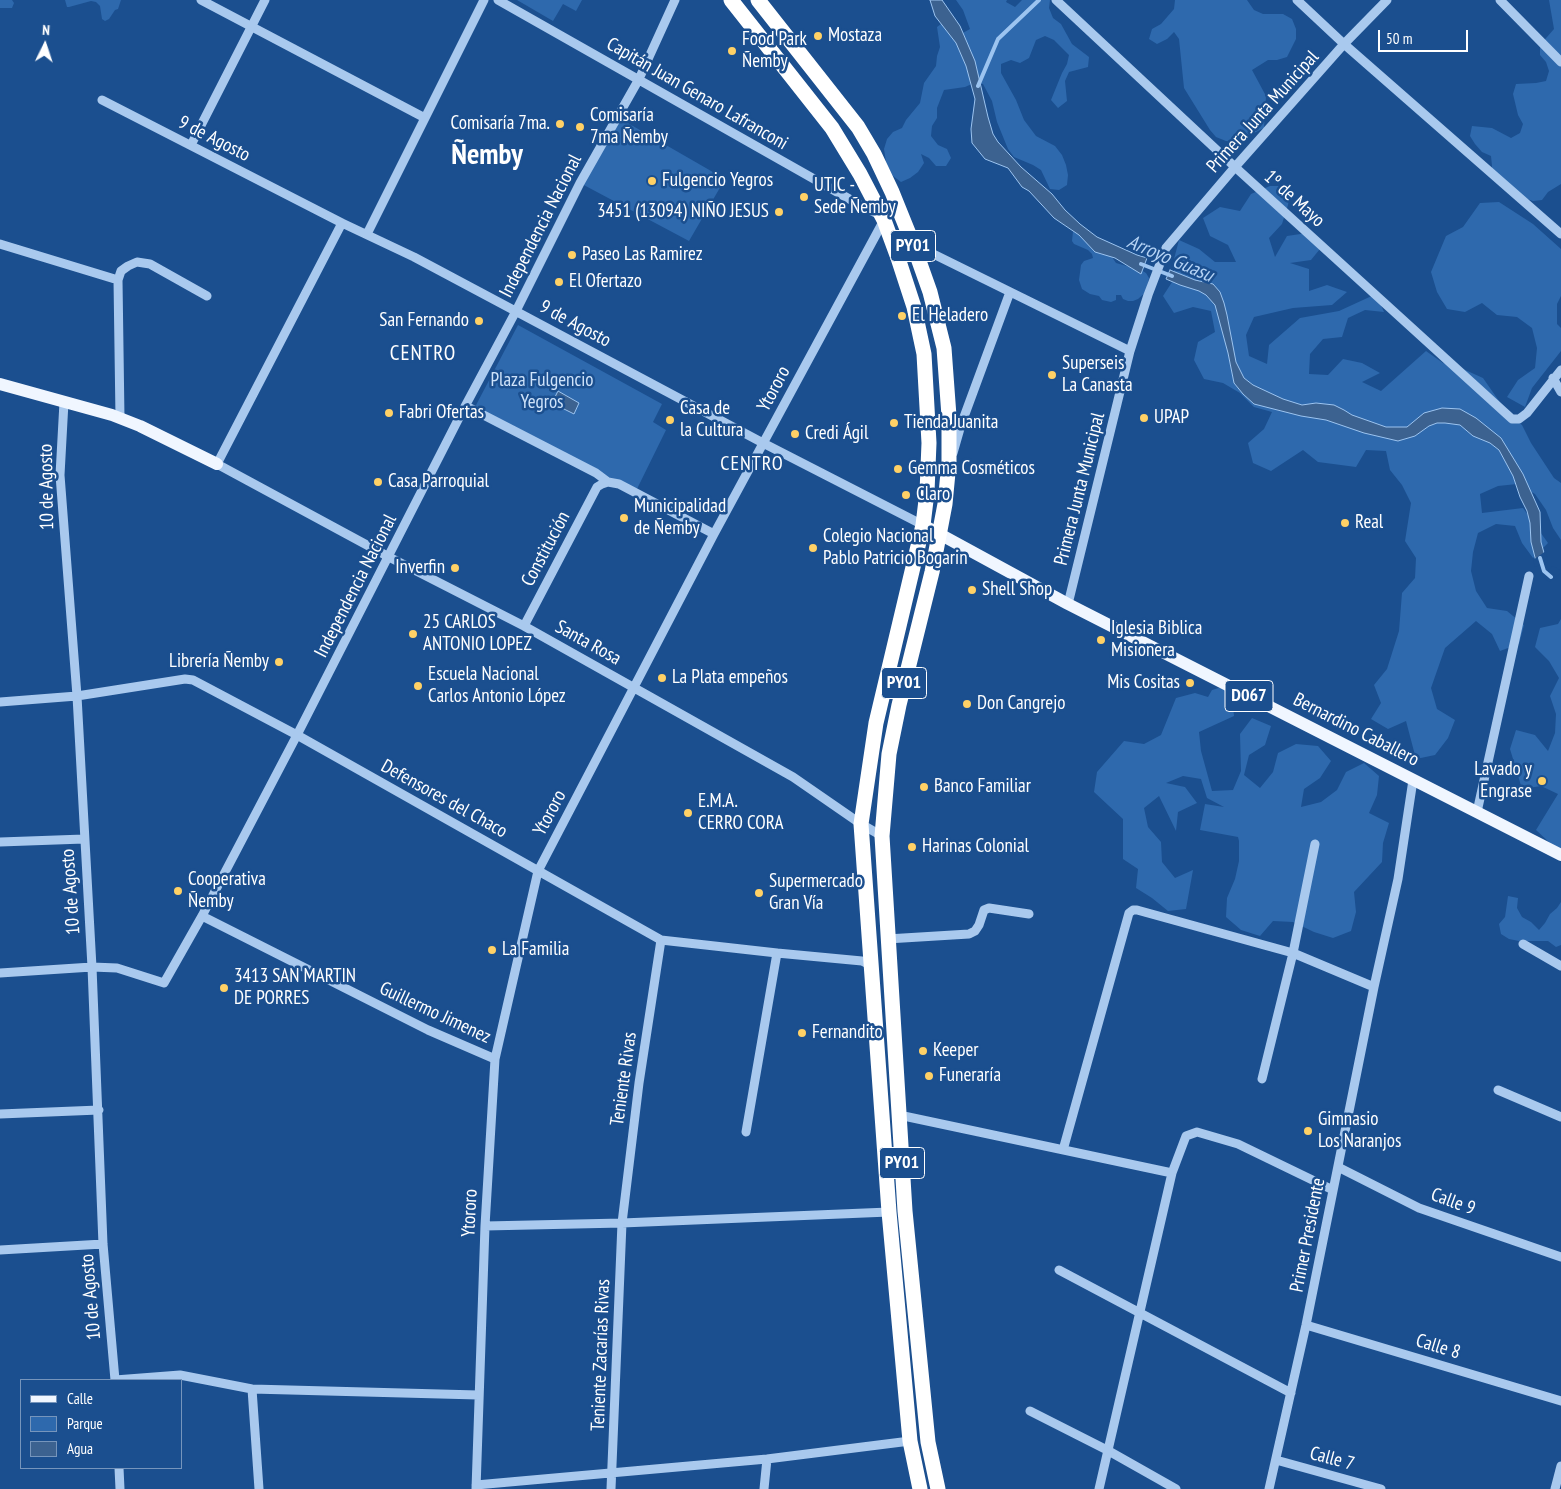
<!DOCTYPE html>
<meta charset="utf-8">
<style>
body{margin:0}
#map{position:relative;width:1561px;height:1489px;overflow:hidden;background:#1b4f8f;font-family:"PT Sans Narrow",sans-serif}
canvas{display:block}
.legend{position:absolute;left:20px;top:1379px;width:162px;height:90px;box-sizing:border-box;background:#1b4f8f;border:1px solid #7695bc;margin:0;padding:6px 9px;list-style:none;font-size:15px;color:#fff}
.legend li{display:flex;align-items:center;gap:10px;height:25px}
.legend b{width:25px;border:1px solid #7695bc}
.north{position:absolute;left:20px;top:20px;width:50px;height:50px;-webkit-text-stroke:4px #1b4f8f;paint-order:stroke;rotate:4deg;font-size:14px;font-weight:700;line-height:20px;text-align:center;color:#fff}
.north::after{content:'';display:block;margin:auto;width:18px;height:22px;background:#fff;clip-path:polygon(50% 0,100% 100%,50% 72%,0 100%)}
.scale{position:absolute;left:1378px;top:30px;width:90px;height:22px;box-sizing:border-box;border:2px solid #fff;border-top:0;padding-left:6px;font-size:15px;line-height:18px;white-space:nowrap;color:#fff;-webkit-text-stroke:4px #1b4f8f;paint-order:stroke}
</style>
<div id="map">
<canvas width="1561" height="1489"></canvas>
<ul class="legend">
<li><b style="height:6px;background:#f0f6ff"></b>Calle</li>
<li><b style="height:14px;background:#2e69ad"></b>Parque</li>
<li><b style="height:14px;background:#3c6290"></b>Agua</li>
</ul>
<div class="north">N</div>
<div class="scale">50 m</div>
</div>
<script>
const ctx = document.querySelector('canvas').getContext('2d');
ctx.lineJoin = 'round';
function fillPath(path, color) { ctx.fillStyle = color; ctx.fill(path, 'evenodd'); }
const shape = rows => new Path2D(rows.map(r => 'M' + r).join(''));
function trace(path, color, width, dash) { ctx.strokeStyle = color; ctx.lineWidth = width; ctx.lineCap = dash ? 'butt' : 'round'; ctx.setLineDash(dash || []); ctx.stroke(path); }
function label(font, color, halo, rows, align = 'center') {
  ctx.font = font + ' "PT Sans Narrow",sans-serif'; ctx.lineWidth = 5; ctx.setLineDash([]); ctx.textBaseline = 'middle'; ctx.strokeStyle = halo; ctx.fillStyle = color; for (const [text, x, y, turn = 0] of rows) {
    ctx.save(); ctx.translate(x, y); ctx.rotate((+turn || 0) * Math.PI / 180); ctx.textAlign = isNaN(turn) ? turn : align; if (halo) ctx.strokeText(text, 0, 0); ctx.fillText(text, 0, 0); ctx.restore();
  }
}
fillPath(shape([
 [0,0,12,0,14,3,12,8,0,8],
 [65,0,121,0,118,9,115,10,109,19,105,21,102,19,100,6,96,2,91,1,69,7,67,7],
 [517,0,582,0,576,11,563,4,553,21],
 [956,0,1007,0,1006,2,1015,7,1022,0,1050,0,1049,8,1053,18,1061,24,1072,44,1089,57,1088,67,1069,72,1065,81,1067,101,1058,108,1051,100,1062,73,1067,64,1069,55,1054,40,1045,36,1036,40,1029,58,1020,63,1011,60,1001,64,1001,73,1016,100,1024,120,1036,136,1055,146,1062,155,1066,165,1068,175,1067,185,1059,190,1050,189,1041,170,1033,165,1014,157,1008,149,997,122,992,101,983,84,974,83,965,87,944,90,937,108,937,118,932,126,931,136,938,145,947,149,951,158,946,166,936,166,929,158,921,154,924,163,918,172,910,178,901,182,893,176,887,168,884,149,887,139,893,132,902,128,906,120,920,103,924,83,936,66,937,56,940,47,937,27,945,21,961,34,970,29,963,10],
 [1175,0,1247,0,1254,10,1263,14,1283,14,1292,19,1296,29,1296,39,1287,57,1277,60,1268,60,1252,70,1266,96,1264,128,1236,142,1226,141,1216,137,1210,130,1184,88,1179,39,1174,32,1167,39,1157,44,1149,39,1152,29,1161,24,1174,9],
 [1549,0,1561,0,1561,184,1548,192,1542,200,1533,201,1524,198,1491,176,1492,166,1491,156,1482,152,1475,144,1470,136,1472,126,1492,128,1511,138,1520,133,1523,124,1518,115,1513,94,1516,84,1536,83,1546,81,1549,71,1546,62,1540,55,1540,45,1554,29],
 [619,118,725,179,689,241,580,183],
 [1270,186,1291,186,1288,205,1282,224,1269,238,1275,257,1287,236,1307,233,1324,244,1311,260,1290,263,1309,269,1309,291,1327,285,1347,292,1332,305,1293,308,1254,317,1246,335,1249,356,1267,364,1269,345,1300,318,1339,311,1376,294,1384,312,1365,310,1348,318,1342,337,1323,339,1310,354,1309,374,1328,375,1343,359,1362,363,1380,373,1362,382,1381,391,1426,351,1443,363,1463,369,1483,378,1506,411,1522,425,1531,443,1554,478,1561,483,1561,540,1553,528,1546,510,1535,494,1517,484,1498,486,1480,494,1482,513,1523,508,1548,543,1533,558,1522,543,1515,526,1496,524,1478,533,1473,552,1471,571,1476,591,1487,608,1507,611,1524,625,1519,644,1500,651,1492,634,1476,621,1445,648,1431,688,1437,709,1455,720,1448,738,1435,755,1416,759,1406,721,1388,729,1371,719,1381,703,1374,685,1387,669,1399,631,1402,593,1415,578,1416,558,1405,541,1411,503,1402,485,1390,470,1386,451,1366,450,1356,467,1318,462,1303,450,1271,471,1253,463,1248,443,1264,429,1272,412,1254,407,1240,393,1223,383,1204,379,1194,360,1198,342,1215,332,1211,311,1193,307,1174,313,1163,296,1174,279,1174,259,1179,240,1199,249,1215,262,1236,262,1228,245,1210,236,1203,218,1220,207,1240,211,1251,194],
 [1499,202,1533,224,1561,249,1561,296,1557,304,1557,324,1561,328,1561,351,1532,388,1525,407,1507,397,1518,380,1535,368,1537,348,1532,328,1517,317,1497,315,1482,303,1465,312,1447,309,1437,292,1431,272,1446,236,1463,227,1480,203],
 [1077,228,1087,229,1110,254,1116,263,1141,270,1146,273,1149,278,1146,292,1138,299,1133,301,1128,301,1123,299,1121,295,1116,295,1116,300,1111,302,1102,300,1099,296,1090,294,1082,289,1079,280,1081,265,1084,261,1093,258,1092,254,1088,250,1074,244,1072,241,1073,231],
 [518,325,662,404,653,422,666,430,635,493,474,409],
 [1561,619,1561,849,1551,844,1536,830,1558,794,1541,786,1522,789,1510,749,1516,730,1535,735,1548,751,1555,733,1556,714,1550,696,1559,678,1549,661,1535,647,1540,628,1558,624],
 [1222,687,1232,696,1234,716,1199,732,1201,751,1212,791,1233,790,1241,771,1240,734,1252,718,1271,726,1265,745,1249,755,1244,775,1260,788,1273,772,1278,753,1296,744,1318,746,1331,761,1320,778,1304,789,1301,807,1321,802,1337,790,1346,772,1364,763,1379,776,1377,795,1369,813,1389,823,1383,843,1382,862,1354,892,1356,912,1351,931,1333,938,1314,932,1293,922,1273,921,1260,936,1241,930,1226,917,1227,898,1235,879,1239,861,1239,841,1238,837,1200,830,1205,804,1224,807,1207,798,1201,779,1183,776,1166,783,1185,787,1197,803,1178,812,1176,831,1159,796,1144,808,1148,827,1161,842,1162,862,1175,878,1193,870,1186,909,1168,911,1152,898,1136,888,1138,869,1123,859,1123,819,1094,792,1097,772,1124,741,1144,744,1161,735,1176,698,1195,693,1208,697,1212,690],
 [1508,896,1518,898,1517,908,1522,917,1531,922,1539,930,1545,923,1550,914,1557,908,1561,902,1561,945,1556,947,1548,941,1519,941,1509,939,1501,934,1499,924,1505,917]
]), '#2e69ad');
const water = shape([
 [930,0,942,0,960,26,975,61,988,117,993,134,998,142,1021,167,1052,194,1065,210,1080,224,1097,237,1137,255,1147,258,1141,274,1115,258,1095,252,1079,235,1054,218,1029,191,1022,187,1008,168,985,159,972,143,971,129,975,99,966,66,956,43,935,16,930,0],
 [1170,270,1195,280,1213,284,1220,292,1224,303,1227,315,1236,362,1244,378,1253,385,1283,399,1302,405,1316,403,1334,405,1344,410,1352,415,1386,427,1407,427,1424,413,1442,408,1460,409,1476,418,1501,438,1523,474,1540,512,1541,542,1546,560,1537,565,1531,542,1530,523,1527,511,1520,497,1513,476,1499,450,1490,443,1473,436,1460,425,1445,423,1437,423,1429,426,1415,436,1398,441,1364,433,1326,420,1301,416,1254,404,1243,394,1234,383,1228,353,1215,305,1206,295,1199,291,1180,285,1166,279,1170,270],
 [558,391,579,403,574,414,552,403,558,391]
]);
fillPath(water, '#3c6290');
trace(water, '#9cc4f0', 1);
fillPath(shape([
 [1546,551,1548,562,1535,567,1533,560],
 [1553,566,1561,571,1561,573,1549,582,1543,577,1542,575]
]), '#1b4f8f');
trace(shape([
 [978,86,998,39,1039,0],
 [1141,264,1172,276],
 [1540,558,1544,571,1551,577]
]), '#9cc4f0', 4);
trace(shape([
 [201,0,425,118],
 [498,0,867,209,881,215],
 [1056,0,1235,167,1512,419,1519,419,1527,413,1561,370],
 [1297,0,1344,44,1561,234],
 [1500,0,1561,62],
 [102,100,342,223,414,257,763,443,923,525],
 [191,145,265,0],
 [342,223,217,464,389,557,524,626,793,777,861,824,882,836],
 [367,234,484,0],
 [0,244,118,280],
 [913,244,1130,351],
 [1553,378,1561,392],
 [64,402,60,475,77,696,92,967,103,1244,115,1380],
 [466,406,596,473,608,482],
 [120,418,118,280,121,271,128,266,137,262,150,264,207,296],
 [953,453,961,425,1010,292],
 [1068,604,1130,351,1148,295,1166,248,1235,167,1344,44,1387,0],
 [524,626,597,487,602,484,608,482,619,484,714,534],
 [0,702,77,696,185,679,193,680,297,735,661,940,777,953,862,961,872,966],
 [1477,812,1529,576],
 [0,842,84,839],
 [202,916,428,1030,495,1059],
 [887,939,969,934,975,931,979,925,984,910,989,908,1029,914],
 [1523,944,1561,966],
 [0,973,92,967,117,968,164,983,202,916,297,735,462,412,516,311,580,183,639,79,675,0],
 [1262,1079,1293,953,1315,844],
 [1498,1090,1561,1117],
 [0,1114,99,1110],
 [899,1115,1172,1173],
 [746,1132,777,953],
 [1063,1150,1129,913,1133,910,1137,910,1293,953,1374,987],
 [1338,1167,1419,1208,1561,1257],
 [485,1226,622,1223,889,1212],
 [0,1250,103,1244],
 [1059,1270,1291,1393],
 [1306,1325,1561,1401],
 [115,1380,180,1375,252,1389,478,1395],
 [252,1389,259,1489],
 [1030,1411,1107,1450,1176,1489],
 [1276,1460,1381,1489],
 [119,1468,120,1489],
 [476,1485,767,1459,910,1441],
 [476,1489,485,1226,495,1059,538,871,714,534,884,220],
 [611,1489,622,1223,639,1083,661,940],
 [764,1489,767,1459],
 [1099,1489,1172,1173,1186,1136,1197,1132,1238,1144,1333,1190],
 [1269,1489,1306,1325,1374,987,1398,879,1413,780],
 [1555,1489,1561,1466]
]), '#a9c9ee', 9);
trace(shape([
 [0,384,112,415,140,426,217,464],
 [923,525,1068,604,1561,855]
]), '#f0f6ff', 12);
trace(shape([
 [731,0,832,128,860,174,884,220,898,258,914,307,924,354,929,443,927,492,923,525,876,723,861,824,889,1212,910,1441,920,1489],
 [758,0,858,127,874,154,892,192,913,244,930,292,944,348,949,416,949,462,945,504,932,572,899,705,889,754,882,836,905,1211,928,1442,938,1489]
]), '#fff', 15);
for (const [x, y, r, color] of [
 [818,36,5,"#ffd166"],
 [732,51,5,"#ffd166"],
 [560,124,5,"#ffd166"],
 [580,127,5,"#ffd166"],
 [652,181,5,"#ffd166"],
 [804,197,5,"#ffd166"],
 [779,212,5,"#ffd166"],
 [572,255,5,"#ffd166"],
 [559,282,5,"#ffd166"],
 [902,316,5,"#ffd166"],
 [479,321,5,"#ffd166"],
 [1052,375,5,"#ffd166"],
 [389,413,5,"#ffd166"],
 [1144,418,5,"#ffd166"],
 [670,420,5,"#ffd166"],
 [894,423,5,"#ffd166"],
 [795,434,5,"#ffd166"],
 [898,469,5,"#ffd166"],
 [378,482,5,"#ffd166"],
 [906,495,5,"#ffd166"],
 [624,518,5,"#ffd166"],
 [1345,523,5,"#ffd166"],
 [813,548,5,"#ffd166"],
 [455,568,5,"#ffd166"],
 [972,590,5,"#ffd166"],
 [413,634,5,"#ffd166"],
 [1101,640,5,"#ffd166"],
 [279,662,5,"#ffd166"],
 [662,678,5,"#ffd166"],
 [1190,683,5,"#ffd166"],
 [418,686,5,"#ffd166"],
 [967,704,5,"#ffd166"],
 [1542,781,5,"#ffd166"],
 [924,787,5,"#ffd166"],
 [688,813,5,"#ffd166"],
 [912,847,5,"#ffd166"],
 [178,891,5,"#ffd166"],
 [759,893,5,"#ffd166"],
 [492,950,5,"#ffd166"],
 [224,988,5,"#ffd166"],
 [802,1033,5,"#ffd166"],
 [923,1051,5,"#ffd166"],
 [929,1076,5,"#ffd166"],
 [1308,1131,5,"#ffd166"]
]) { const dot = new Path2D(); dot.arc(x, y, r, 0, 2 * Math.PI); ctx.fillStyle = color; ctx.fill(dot); trace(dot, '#1b4f8f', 2); }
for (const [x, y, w] of [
 [913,246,45],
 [904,683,45],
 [1249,696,48],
 [902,1163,45]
]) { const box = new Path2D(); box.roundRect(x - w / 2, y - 15.5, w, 31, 4); ctx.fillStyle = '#1b4f8f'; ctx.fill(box); trace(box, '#fff', 1); }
label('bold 18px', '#fff', null, [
 ["PY01",913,246],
 ["PY01",904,683],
 ["D067",1249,696],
 ["PY01",902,1163]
]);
label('19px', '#fff', '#1b4f8f', [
 ["Mostaza",828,36],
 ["Food Park",742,40],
 ["Ñemby",742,62],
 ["Comisaría",590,116],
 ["7ma Ñemby",590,138],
 ["Comisaría 7ma.",550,124,"right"],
 ["Fulgencio Yegros",662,181],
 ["UTIC -",814,186],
 ["Sede Ñemby",814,208],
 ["3451 (13094) NIÑO JESUS",769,212,"right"],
 ["Paseo Las Ramirez",582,255],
 ["El Ofertazo",569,282],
 ["El Heladero",912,316],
 ["San Fernando",469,321,"right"],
 ["Superseis",1062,364],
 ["La Canasta",1062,386],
 ["Casa de",680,409],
 ["la Cultura",680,431],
 ["Fabri Ofertas",399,413],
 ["UPAP",1154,418],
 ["Tienda Juanita",904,423],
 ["Credi Ágil",805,434],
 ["Gemma Cosméticos",908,469],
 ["Casa Parroquial",388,482],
 ["Claro",916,495],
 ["Municipalidad",634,507],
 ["de Ñemby",634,529],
 ["Real",1355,523],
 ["Colegio Nacional",823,537],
 ["Pablo Patricio Bogarin",823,559],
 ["Inverfin",445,568,"right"],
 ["Shell Shop",982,590],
 ["25 CARLOS",423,623],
 ["ANTONIO LOPEZ",423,645],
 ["Iglesia Biblica",1111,629],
 ["Misionera",1111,651],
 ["Librería Ñemby",269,662,"right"],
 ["Escuela Nacional",428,675],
 ["Carlos Antonio López",428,697],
 ["La Plata empeños",672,678],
 ["Mis Cositas",1180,683,"right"],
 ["Don Cangrejo",977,704],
 ["Lavado y",1532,770,"right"],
 ["Engrase",1532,792,"right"],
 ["Banco Familiar",934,787],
 ["E.M.A.",698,802],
 ["CERRO CORA",698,824],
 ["Harinas Colonial",922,847],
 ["Cooperativa",188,880],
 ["Ñemby",188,902],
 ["Supermercado",769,882],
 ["Gran Vía",769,904],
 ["La Familia",502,950],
 ["3413 SAN MARTIN",234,977],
 ["DE PORRES",234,999],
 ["Fernandito",812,1033],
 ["Keeper",933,1051],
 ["Funeraría",939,1076],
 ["Gimnasio",1318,1120],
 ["Los Naranjos",1318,1142]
], 'left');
label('19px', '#fff', '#1b4f8f', [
 ["Capitán Juan Genaro Lafranconi",697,94,30],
 ["Primera Junta Municipal",1263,112,-48],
 ["9 de Agosto",214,139,27],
 ["1º de Mayo",1294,199,42],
 ["Independencia Nacional",541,226,-63],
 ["9 de Agosto",575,324,28],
 ["Ytororo",774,389,-62],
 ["10 de Agosto",47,487,-91],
 ["Primera Junta Municipal",1080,489,-76],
 ["Constitución",546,549,-62],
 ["Independencia Nacional",356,586,-63],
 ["Santa Rosa",588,643,29],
 ["Bernardino Caballero",1356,730,27],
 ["Defensores del Chaco",444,799,29],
 ["Ytororo",550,813,-62],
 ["10 de Agosto",71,892,-94],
 ["Guillermo Jimenez",435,1013,25],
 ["Teniente Rivas",624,1079,-82],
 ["Calle 9",1453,1202,20],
 ["Ytororo",470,1213,-87],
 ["Primer Presidente",1308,1235,-79],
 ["10 de Agosto",91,1297,-95],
 ["Calle 8",1438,1347,17],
 ["Teniente Zacarías Rivas",601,1355,-88],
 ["Calle 7",1332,1459,15]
]);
label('19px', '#cfe3fa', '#1b4f8f', [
 ["Plaza Fulgencio",542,381],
 ["Yegros",542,403]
]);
label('italic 20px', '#b5d3f5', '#1b4f8f', [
 ["Arroyo Guasu",1170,259,23]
]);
ctx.letterSpacing = '1px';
label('20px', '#fff', '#1b4f8f', [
 ["CENTRO",752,464]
]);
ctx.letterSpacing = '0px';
ctx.letterSpacing = '1px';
label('21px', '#fff', '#1b4f8f', [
 ["CENTRO",423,354]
]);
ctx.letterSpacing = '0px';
label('bold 29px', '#fff', '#1b4f8f', [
 ["Ñemby",487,156]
]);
</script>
